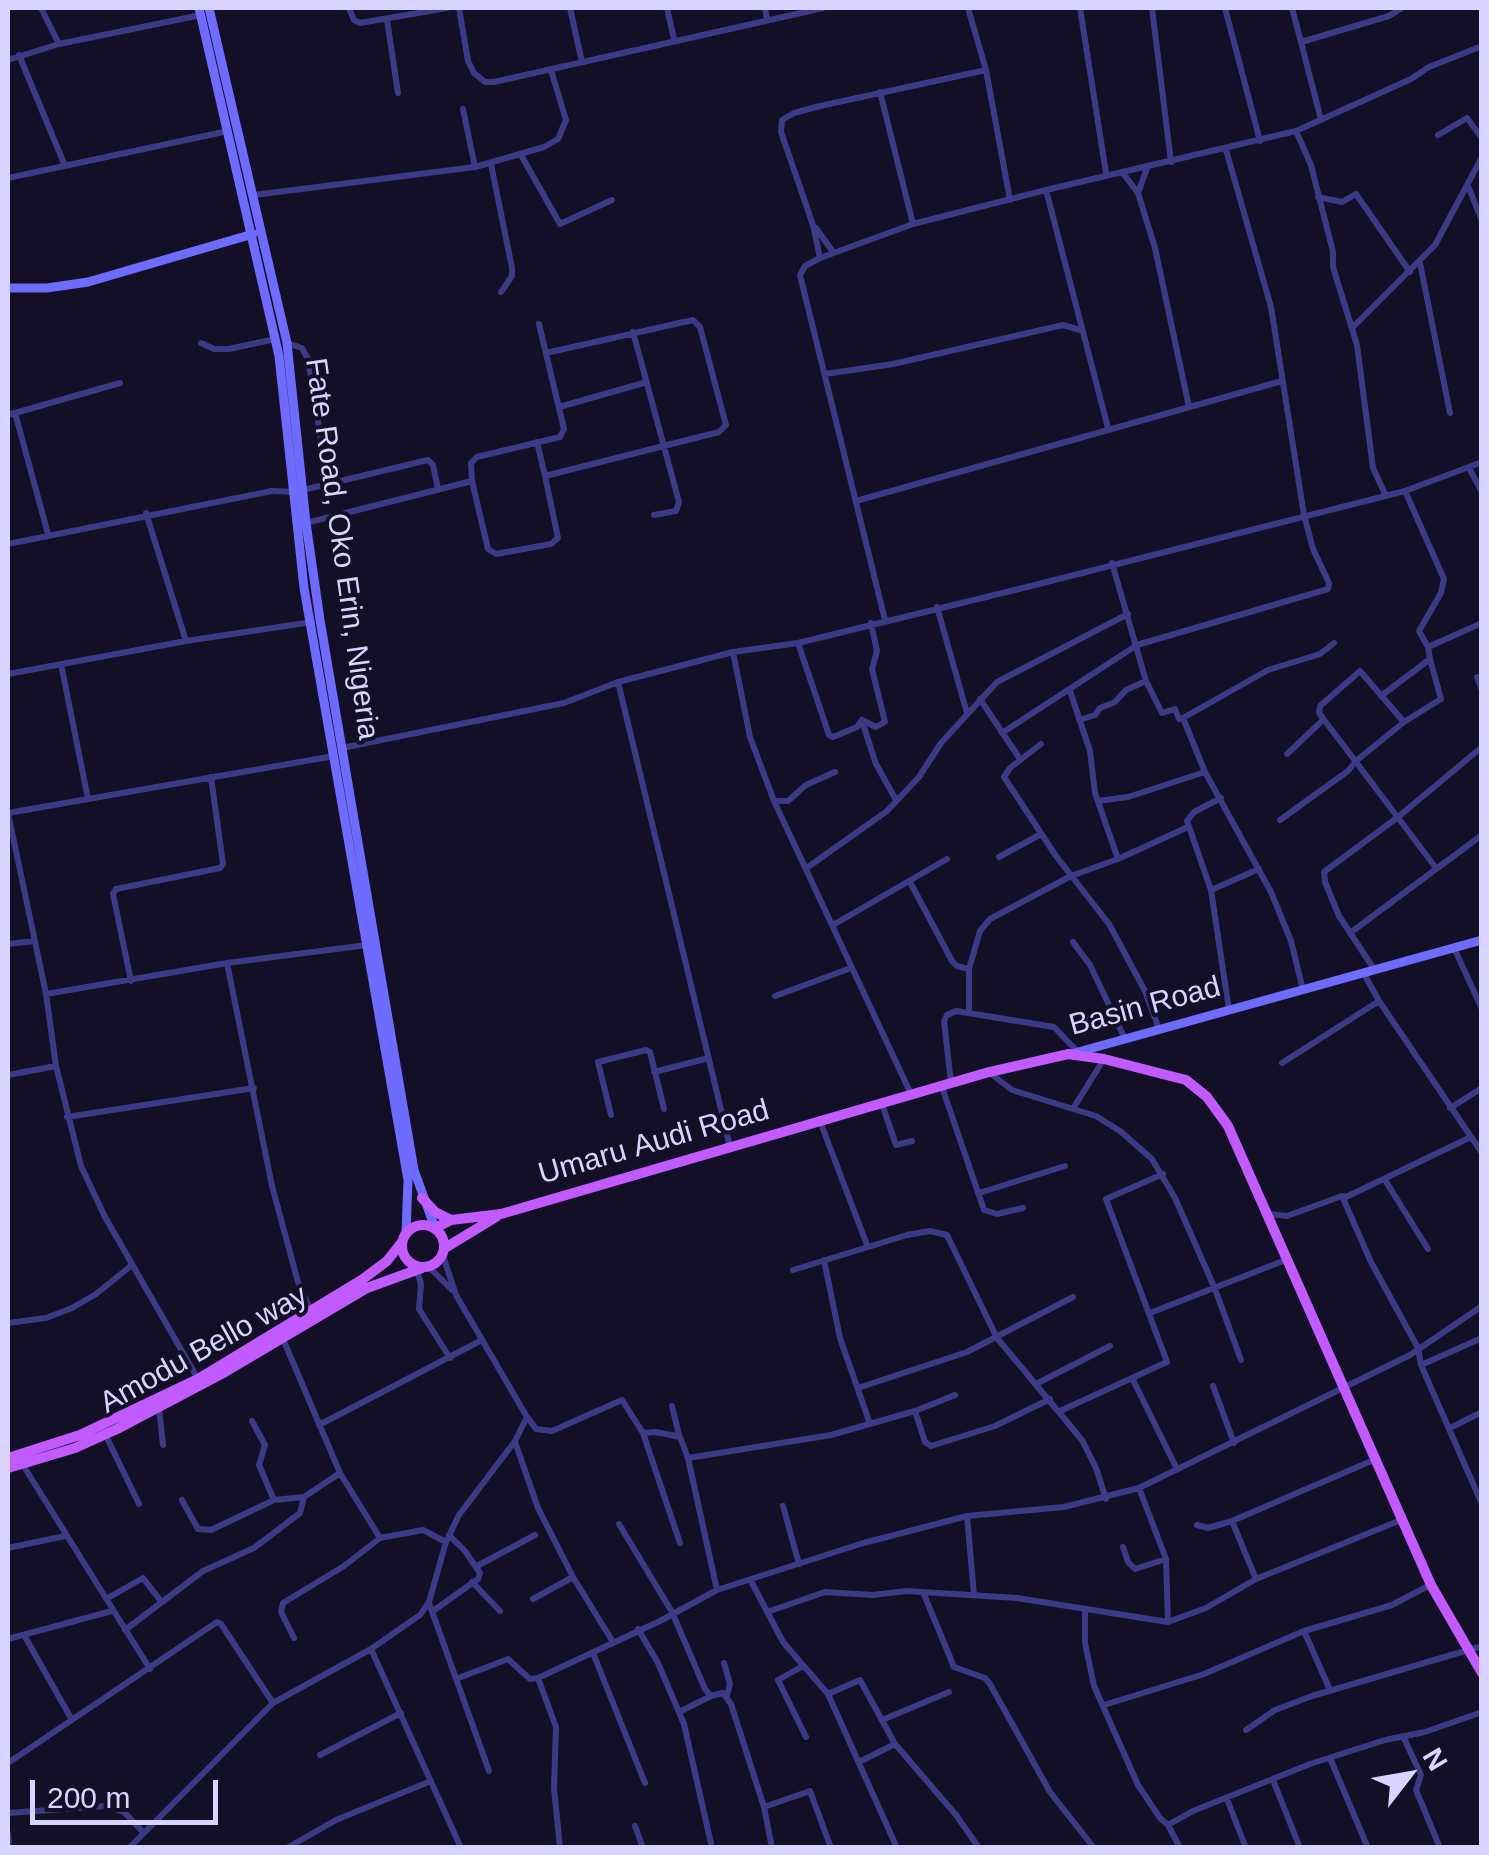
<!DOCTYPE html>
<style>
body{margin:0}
#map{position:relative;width:1489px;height:1855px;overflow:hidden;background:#130f26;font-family:Helvetica,sans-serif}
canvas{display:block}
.frame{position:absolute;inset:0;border:10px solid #d9d4ff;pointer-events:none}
.north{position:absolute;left:1359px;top:1725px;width:100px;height:100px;-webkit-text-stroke:8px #130f26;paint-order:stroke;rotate:59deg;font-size:28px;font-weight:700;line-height:40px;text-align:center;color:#d9d4ff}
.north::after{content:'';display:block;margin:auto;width:35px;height:45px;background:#d9d4ff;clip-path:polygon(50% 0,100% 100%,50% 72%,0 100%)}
.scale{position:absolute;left:30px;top:1780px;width:188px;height:45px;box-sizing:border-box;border:5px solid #d9d4ff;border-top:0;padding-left:12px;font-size:30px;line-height:35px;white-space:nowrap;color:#d9d4ff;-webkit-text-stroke:8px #130f26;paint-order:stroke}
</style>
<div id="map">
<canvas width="1489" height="1855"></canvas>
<div class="frame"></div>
<div class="north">N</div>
<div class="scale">200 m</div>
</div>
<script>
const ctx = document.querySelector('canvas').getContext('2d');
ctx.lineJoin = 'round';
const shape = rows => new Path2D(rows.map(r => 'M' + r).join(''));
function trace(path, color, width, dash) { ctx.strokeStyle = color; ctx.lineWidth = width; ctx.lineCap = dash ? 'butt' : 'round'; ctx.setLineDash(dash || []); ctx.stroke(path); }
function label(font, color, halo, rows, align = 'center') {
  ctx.font = font + ' Helvetica,sans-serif'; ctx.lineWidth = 8; ctx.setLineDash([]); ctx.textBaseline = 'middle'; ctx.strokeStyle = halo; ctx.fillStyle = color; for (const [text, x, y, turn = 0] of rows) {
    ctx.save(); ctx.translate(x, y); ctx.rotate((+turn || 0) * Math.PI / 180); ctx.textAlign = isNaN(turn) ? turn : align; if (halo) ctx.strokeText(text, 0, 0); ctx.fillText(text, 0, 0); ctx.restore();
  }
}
trace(shape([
 [41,8,59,44],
 [349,8,354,20,360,23,447,8],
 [459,8,468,61,474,73,485,82,494,82,823,8],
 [570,8,582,62],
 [667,8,674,39],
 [765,8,767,19],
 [968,8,986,70,1010,200],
 [1080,8,1106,173],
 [1152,8,1171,162],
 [1225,8,1260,141],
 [1292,8,1301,42,1389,16,1402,8],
 [387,20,398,93],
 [1301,42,1321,120],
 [19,55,65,166],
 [8,60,59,44,201,15],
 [880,92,913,224],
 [463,109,475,167],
 [1296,131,1311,165,1333,252,1333,267,1357,345,1373,468,1385,494],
 [1438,135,1467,118,1482,138],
 [521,155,560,224,612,200],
 [491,164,512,268,512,276,501,292],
 [1122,172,1138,193,1155,248,1189,407],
 [8,178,228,131],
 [1469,188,1482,221],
 [1138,193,1147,168],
 [254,195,475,167,544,147,558,139,566,120,551,70],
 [1318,197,1342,202,1356,194,1410,272],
 [816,228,833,252],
 [820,258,913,224,1046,190],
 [1420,263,1450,413],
 [1352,328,1435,245,1482,157],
 [633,332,679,502,676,511,654,515],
 [201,343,214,349,229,349,275,339],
 [287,343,302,348,308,359,328,484,303,490],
 [825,374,893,364,1063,325,1080,330],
 [559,407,647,382],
 [15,413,48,534],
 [8,415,120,383],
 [1108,428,1046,190,1296,131,1411,79,1429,67,1482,46],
 [537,442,545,476,719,432,726,425,700,327,693,320,546,353],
 [1469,468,1482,492],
 [472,481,488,549,496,554,551,544,558,538,545,476],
 [328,484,428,460,433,465,438,489],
 [1405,491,1444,579,1441,593,1419,631,1428,647],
 [856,501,1282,381],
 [146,513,186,641],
 [306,523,472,481,471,463,477,457,560,437,564,429,539,324],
 [8,544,272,491,293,492],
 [1112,563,1146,681,1162,713,1175,709,1179,719,1183,718,1205,772,1271,892,1291,941,1303,990],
 [937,607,967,713],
 [885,620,800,275,805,266,820,258,813,225,781,132,782,120,794,113,820,106,986,70],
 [798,643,829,735,833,737,857,727,862,720],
 [733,652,750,737,774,801,911,1094],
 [61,664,88,799],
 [8,674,186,641,312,622],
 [1477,677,1482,690],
 [618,682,730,1147],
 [1070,691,1090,751,1095,793,1118,859],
 [1381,696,1430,659,1428,647,1482,623],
 [980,699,1020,759],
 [1183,718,1268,670,1320,654,1334,643],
 [862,720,876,727,885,722,872,669,877,651,871,623],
 [1079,720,1095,715,1100,708,1115,702,1126,690,1146,681],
 [862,721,876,764,896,800],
 [1404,722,1360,671,1320,706,1319,713,1436,868],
 [1002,733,1137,645,1328,589,1329,583,1313,549,1304,515,1271,307,1226,150],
 [1041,744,1010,768,1004,777,1056,856,1109,924,1145,991,1159,1029],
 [342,748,564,703,618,682,733,652,798,643,1027,587,1405,491,1482,462],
 [1287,754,1323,720],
 [1221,798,1194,812,1187,821,1211,890,1229,1010],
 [774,801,788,801,806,785,835,772],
 [1098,801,1128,797,1205,772],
 [8,813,46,994,56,1066,81,1166,105,1217,198,1379],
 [8,813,334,756],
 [1280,820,1348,771,1356,761,1404,722,1441,699,1430,659],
 [999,857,1041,834],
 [808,867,887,811,919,777,941,743,997,682,1128,614],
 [910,882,952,961,957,966,969,969],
 [1211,890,1259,869],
 [833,925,947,859],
 [1350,933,1482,835],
 [1073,942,1090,965,1125,1039],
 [8,944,35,941],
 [1454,948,1482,1009],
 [227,963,272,1186,298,1282,311,1311],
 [1374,969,1339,916,1325,882,1324,872,1398,817,1482,747],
 [1363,972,1379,1001,1482,1153],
 [131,981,113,894,116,889,220,868,223,864,211,777],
 [46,994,227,963,367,945],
 [775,996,851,968],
 [969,1010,969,969,980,931,990,919,1071,876,1118,859,1188,827],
 [1282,1063,1379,1001],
 [654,1072,709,1058],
 [990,1073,1012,1090,1096,1116,1120,1131,1152,1159,1175,1198,1215,1289,1241,1360],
 [8,1075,56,1066],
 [951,1083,944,1021,947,1015,956,1011,1054,1027,1078,1052],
 [942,1087,984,1210,997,1214,1023,1208],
 [882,1104,896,1145,912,1141],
 [1074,1107,1104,1059],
 [1450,1108,1482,1088],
 [611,1115,598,1062,646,1050,650,1052,664,1109],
 [67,1117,254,1088],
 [820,1121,867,1245],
 [1385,1180,1428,1249],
 [979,1193,1065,1166],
 [1342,1196,1371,1262,1418,1348,1421,1365,1482,1504],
 [1269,1214,1287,1216,1342,1196,1346,1197,1471,1137],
 [824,1260,840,1338,870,1424],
 [429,1267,452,1290],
 [793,1270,907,1235,930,1231,947,1235,997,1338,1082,1440,1096,1468,1106,1499],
 [417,1271,421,1284,419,1309,450,1358],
 [1150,1313,1288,1259],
 [8,1323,46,1318,72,1308,96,1294,132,1265],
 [283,1339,340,1473,380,1538],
 [1421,1365,1482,1338],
 [1133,1380,1177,1469],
 [1036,1384,1110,1346],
 [1213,1386,1234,1443],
 [858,1388,967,1352,1073,1297],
 [672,1406,679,1435],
 [159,1408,163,1445],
 [915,1411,925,1442,931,1446,995,1426,1050,1399],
 [1060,1411,1167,1362,1106,1199,1163,1174],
 [528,1418,536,1429,552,1431,622,1400,643,1433,656,1432,680,1437,688,1458,831,1435,915,1411,955,1395],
 [252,1421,265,1445,259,1465,274,1500],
 [319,1425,482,1340],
 [1450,1428,1482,1412],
 [643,1433,680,1543],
 [105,1434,139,1504],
 [515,1442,538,1508,573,1577,613,1642],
 [688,1458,717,1590],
 [23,1465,150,1669],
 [1139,1488,1166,1559,1168,1622],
 [182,1500,198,1529,211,1530,274,1500,304,1497,340,1473],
 [783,1506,799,1564],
 [967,1516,974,1595],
 [1232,1521,1256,1579],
 [619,1524,672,1612,705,1689,711,1696,723,1693,731,1704,764,1807,772,1848],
 [1197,1525,1208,1528,1232,1521,1376,1459],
 [1123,1547,1128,1562,1135,1569,1166,1559],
 [8,1548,65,1536],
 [477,1566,535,1535],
 [751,1581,783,1642,828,1694,897,1848],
 [472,1582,500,1611],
 [923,1592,954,1667,985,1678,990,1684,1050,1792,1094,1848],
 [106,1599,143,1578,160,1600],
 [533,1599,573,1577],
 [429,1603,489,1771],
 [1085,1609,1085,1643,1094,1686,1138,1785,1160,1818,1168,1825,1180,1848],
 [433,1611,478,1579,480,1573,465,1551,449,1535],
 [767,1612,825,1592,873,1595,906,1591,1017,1598,1168,1622,1206,1608,1256,1579,1401,1520],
 [638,1629,658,1663,684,1724,712,1848],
 [125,1630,203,1571,254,1548,300,1513,304,1497],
 [1304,1631,1330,1690],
 [24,1635,72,1720],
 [294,1638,281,1612,283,1603,344,1566,380,1538,423,1530,446,1542],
 [8,1639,112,1611],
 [371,1649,461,1848],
 [593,1653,645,1783],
 [724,1663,730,1684,727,1695],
 [803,1666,778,1680,806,1737],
 [538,1678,556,1727,554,1788,560,1848],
 [456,1679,508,1659,530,1679,538,1678,660,1621,717,1590,860,1544,967,1516,1064,1507,1139,1488,1410,1355,1482,1306],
 [828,1694,860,1680,895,1744,956,1815,979,1848],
 [1104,1705,1204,1674,1304,1631,1392,1605,1430,1585],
 [679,1712,711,1696],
 [882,1720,949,1692],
 [1246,1730,1275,1710,1312,1696,1482,1646],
 [1403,1736,1421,1775,1416,1790,1440,1848],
 [320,1755,401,1713],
 [1330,1758,1368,1848],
 [859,1762,895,1744],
 [8,1763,217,1622,221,1624,273,1703],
 [1273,1780,1300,1848],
 [1227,1799,1246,1848],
 [764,1807,810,1791,831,1848],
 [8,1813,105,1806,124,1812,142,1831],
 [1168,1825,1193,1811,1310,1764,1385,1740,1425,1732,1482,1712],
 [635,1826,643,1848],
 [8,1833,9,1842],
 [129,1848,273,1703,371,1649,420,1615,429,1602,446,1542,459,1515,515,1441,527,1417,456,1295,443,1256],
 [287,1848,336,1820,431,1781]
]), '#3d3a85', 6);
trace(shape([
 [199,8,279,356,304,588,408,1180,406,1233],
 [209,8,287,343,306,523,320,620,414,1170,435,1228],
 [8,288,47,288,88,282,253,234],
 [1071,1054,1482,940]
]), '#6f6bff', 9);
trace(shape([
 [422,1198,435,1212,451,1220],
 '402 1246a21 21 0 1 1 42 0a21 21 0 1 1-42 0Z',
 [435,1228,451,1220,501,1214,989,1072,1068,1054,1104,1059,1186,1080,1207,1097,1228,1126,1431,1585,1482,1673],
 [445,1248,496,1217],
 [8,1458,80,1435,198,1379,363,1279,387,1261,402,1242],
 [8,1468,75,1448,117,1429,225,1372,367,1288,422,1268]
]), '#c25bff', 10);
label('30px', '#d9d4ff', '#130f26', [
 ["Fate Road, Oko Erin, Nigeria",341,549,82],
 ["Basin Road",1145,1007,-15],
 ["Umaru Audi Road",654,1143,-16],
 ["Amodu Bello way",204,1350,-29]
]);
</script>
